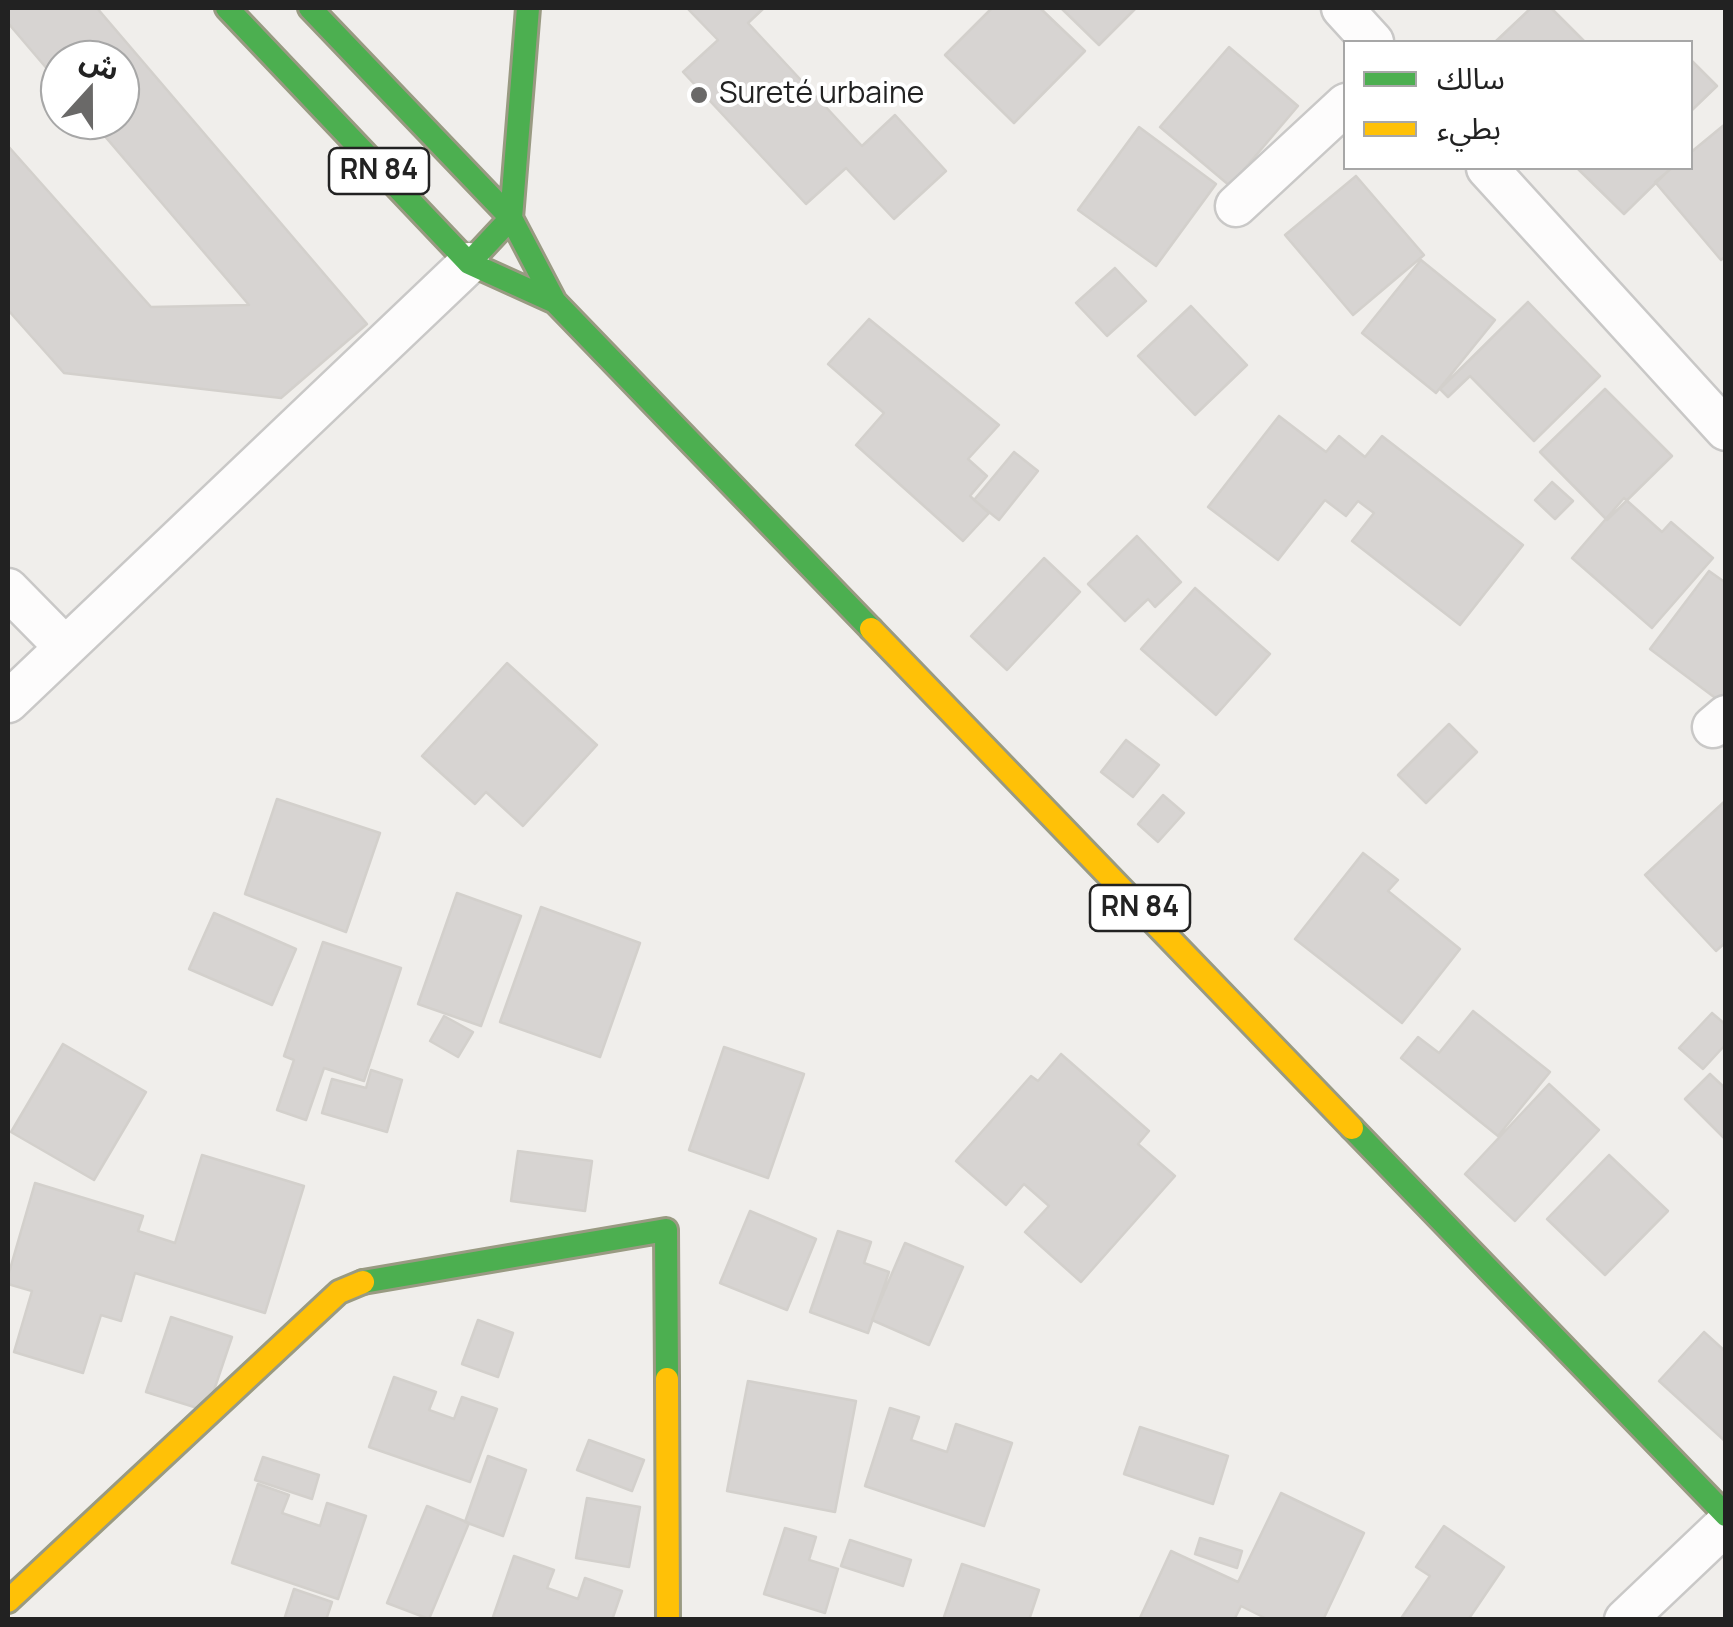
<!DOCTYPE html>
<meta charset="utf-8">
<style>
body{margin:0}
#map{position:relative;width:1733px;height:1627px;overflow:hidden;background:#f0eeeb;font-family:Manrope,"Noto Sans Arabic",sans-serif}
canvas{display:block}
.frame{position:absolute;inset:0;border:10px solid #222;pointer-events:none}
.legend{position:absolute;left:1343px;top:40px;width:350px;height:130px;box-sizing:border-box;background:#fff;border:2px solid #a7a7a7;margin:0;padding:12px 18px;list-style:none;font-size:30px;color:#222}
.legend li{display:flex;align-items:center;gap:20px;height:50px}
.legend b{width:50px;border:2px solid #a7a7a7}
.north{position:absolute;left:40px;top:40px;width:100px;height:100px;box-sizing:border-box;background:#fff;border:2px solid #a7a7a7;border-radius:50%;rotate:21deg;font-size:28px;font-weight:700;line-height:40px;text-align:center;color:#222}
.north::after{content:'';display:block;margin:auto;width:35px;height:45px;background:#6a6968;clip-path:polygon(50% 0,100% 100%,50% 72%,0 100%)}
</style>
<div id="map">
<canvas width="1733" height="1627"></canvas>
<div class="frame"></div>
<ul class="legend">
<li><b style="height:12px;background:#4caf50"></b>سالك</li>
<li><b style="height:12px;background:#ffc107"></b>بطيء</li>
</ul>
<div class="north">ش</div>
</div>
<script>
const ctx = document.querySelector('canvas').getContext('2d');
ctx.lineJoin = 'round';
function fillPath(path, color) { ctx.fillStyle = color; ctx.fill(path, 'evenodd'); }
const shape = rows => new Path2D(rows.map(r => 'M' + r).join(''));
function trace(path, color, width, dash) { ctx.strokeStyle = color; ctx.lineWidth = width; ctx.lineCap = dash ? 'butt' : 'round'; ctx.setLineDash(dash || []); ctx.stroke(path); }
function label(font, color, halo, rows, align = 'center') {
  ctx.font = font + ' Manrope,sans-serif'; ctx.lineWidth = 8; ctx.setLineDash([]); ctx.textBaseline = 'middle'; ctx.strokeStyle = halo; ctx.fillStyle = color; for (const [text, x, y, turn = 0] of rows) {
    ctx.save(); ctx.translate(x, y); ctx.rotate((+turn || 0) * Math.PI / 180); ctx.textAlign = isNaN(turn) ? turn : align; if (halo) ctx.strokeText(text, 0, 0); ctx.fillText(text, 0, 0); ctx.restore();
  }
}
const building = shape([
 [8,8,97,8,367,324,281,398,64,373,8,310,8,146,151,307,249,305,91,120,120,120,120,60,60,60,60,84,8,23,8,8],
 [687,8,764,8,748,23,862,146,895,115,946,171,894,219,846,168,806,204,683,72,718,40,687,8],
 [992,8,1040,8,1085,51,1014,123,945,55,992,8],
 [1061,8,1136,8,1099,45,1061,8],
 [1531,8,1551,8,1585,42,1495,42,1531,8],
 [1229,47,1298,106,1230,186,1160,127,1229,47],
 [1690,59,1717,86,1690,112,1690,59],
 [1724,125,1726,256,1721,260,1655,182,1672,168,1690,168,1690,153,1724,125],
 [1139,127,1216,184,1156,266,1078,210,1139,127],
 [1577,168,1671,168,1624,214,1577,168],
 [1356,176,1424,255,1353,315,1285,235,1356,176],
 [1421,260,1495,320,1436,393,1362,333,1421,260],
 [1115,268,1146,301,1107,336,1076,303,1115,268],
 [1528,302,1600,376,1534,441,1470,376,1448,397,1440,389,1528,302],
 [1191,306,1247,365,1195,415,1138,356,1191,306],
 [869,319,999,425,968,459,987,476,970,496,989,513,963,541,856,445,884,413,828,364,869,319],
 [1605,389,1672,456,1607,520,1540,452,1605,389],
 [1279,416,1326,452,1339,436,1365,457,1382,436,1523,545,1460,625,1352,541,1374,513,1358,501,1346,516,1325,500,1278,560,1208,507,1279,416],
 [1014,452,1038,471,999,520,974,500,1014,452],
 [1552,482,1573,501,1555,519,1535,500,1552,482],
 [1624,498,1662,532,1671,522,1713,558,1652,628,1572,558,1624,498],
 [1137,536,1181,582,1155,607,1148,599,1125,621,1088,584,1137,536],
 [1044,558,1080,592,1007,670,971,636,1044,558],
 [1709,571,1726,583,1726,706,1650,649,1709,571],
 [1195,588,1270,654,1216,715,1141,649,1195,588],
 [507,663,597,745,523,826,486,792,475,804,422,756,507,663],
 [1449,724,1477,752,1426,803,1398,775,1449,724],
 [1126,740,1159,765,1133,797,1101,772,1126,740],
 [1163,795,1184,813,1158,842,1138,824,1163,795],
 [277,799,380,833,346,932,245,894,277,799],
 [1725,801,1726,942,1716,951,1645,875,1725,801],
 [1363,853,1398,880,1388,891,1460,949,1402,1023,1295,939,1363,853],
 [457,893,521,916,481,1026,418,1004,457,893],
 [541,907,640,943,600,1057,500,1022,541,907],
 [214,913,296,949,272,1005,189,969,214,913],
 [323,942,401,968,364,1081,324,1068,306,1120,277,1110,294,1060,284,1056,323,942],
 [1473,1011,1550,1072,1498,1136,1401,1058,1418,1037,1439,1053,1473,1011],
 [1712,1013,1726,1025,1726,1044,1703,1069,1679,1048,1712,1013],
 [444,1016,473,1032,458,1057,430,1041,444,1016],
 [63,1044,146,1092,94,1180,11,1132,63,1044],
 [724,1047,804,1074,768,1178,689,1150,724,1047],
 [1061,1054,1149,1131,1138,1144,1175,1176,1081,1282,1025,1232,1049,1206,1024,1184,1006,1205,956,1161,1031,1076,1038,1081,1061,1054],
 [371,1070,402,1080,387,1132,322,1113,332,1079,366,1088,371,1070],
 [1710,1074,1726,1089,1726,1140,1685,1099,1710,1074],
 [1549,1084,1599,1130,1515,1221,1465,1174,1549,1084],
 [518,1151,592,1161,585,1211,511,1201,518,1151],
 [202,1155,304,1186,265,1313,135,1273,121,1321,101,1315,83,1373,14,1352,32,1291,8,1284,8,1276,35,1183,143,1216,138,1231,175,1243,202,1155],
 [1609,1155,1668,1211,1605,1275,1547,1219,1609,1155],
 [750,1211,816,1239,787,1310,720,1283,750,1211],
 [838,1231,871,1242,864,1263,889,1272,868,1333,810,1312,838,1231],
 [905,1243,963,1267,929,1345,872,1320,905,1243],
 [171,1317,232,1337,207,1411,146,1392,171,1317],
 [478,1320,513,1333,498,1377,462,1364,478,1320],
 [1704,1332,1726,1352,1726,1442,1659,1381,1704,1332],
 [394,1377,436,1392,429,1410,454,1419,462,1397,497,1409,470,1482,369,1447,394,1377],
 [748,1381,856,1401,835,1512,727,1491,748,1381],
 [890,1408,919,1417,911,1440,947,1452,956,1424,1012,1443,984,1526,865,1486,890,1408],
 [1140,1427,1228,1456,1213,1504,1124,1474,1140,1427],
 [589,1440,644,1460,632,1491,577,1470,589,1440],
 [488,1456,526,1470,503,1536,465,1522,488,1456],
 [263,1457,319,1475,312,1499,255,1480,263,1457],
 [258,1484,289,1495,282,1513,320,1526,327,1503,366,1516,338,1599,232,1563,258,1484],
 [1281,1493,1364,1533,1323,1620,1269,1620,1241,1606,1234,1620,1139,1620,1171,1551,1238,1582,1281,1493],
 [587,1498,640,1507,629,1567,576,1558,587,1498],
 [427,1506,469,1523,429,1619,387,1603,427,1506],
 [1444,1526,1504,1567,1468,1620,1400,1620,1430,1576,1416,1567,1444,1526],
 [785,1528,816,1537,809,1560,838,1569,825,1613,764,1594,785,1528],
 [1200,1538,1242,1551,1237,1568,1195,1554,1200,1538],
 [850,1540,911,1560,903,1586,841,1566,850,1540],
 [514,1556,554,1570,547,1588,578,1599,585,1578,622,1591,612,1620,492,1620,514,1556],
 [962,1564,1039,1590,1029,1620,943,1620,962,1564],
 [294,1589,332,1602,326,1620,284,1620,294,1589]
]);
fillPath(building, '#d7d4d2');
trace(building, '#d3d0cc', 2.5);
const street = shape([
 [1342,8,1373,42],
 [1487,168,1726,430],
 [1236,206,1346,104],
 [8,589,65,647],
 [8,702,469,263],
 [1713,727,1726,716],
 [1625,1620,1726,1524]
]);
const fast = shape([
 [227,8,469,263,555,302],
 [310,8,511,218,555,302,871,629],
 [469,263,511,218,528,8],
 [1352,1128,1726,1515],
 [363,1282,666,1230,667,1379]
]);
const slow = shape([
 [871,629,1352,1128],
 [667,1379,668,1620],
 [8,1601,339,1292,363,1282]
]);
trace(street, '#c9c8c7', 45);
trace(fast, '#999a82', 28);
trace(slow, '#999a82', 28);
trace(street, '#fdfcfc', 40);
trace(fast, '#4caf50', 22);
trace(slow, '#ffc107', 22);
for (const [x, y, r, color] of [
 [699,95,10,"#6a6968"]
]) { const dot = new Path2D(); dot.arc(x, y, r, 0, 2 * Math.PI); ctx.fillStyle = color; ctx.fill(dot); trace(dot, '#fff', 4); }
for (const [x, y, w] of [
 [379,171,100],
 [1140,908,100]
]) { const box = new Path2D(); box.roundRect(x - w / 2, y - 23, w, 46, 8); ctx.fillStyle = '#fff'; ctx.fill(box); trace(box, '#222', 2.5); }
label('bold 28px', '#222', null, [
 ["RN 84",379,171],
 ["RN 84",1140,908]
]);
label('30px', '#222', '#fff', [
 ["Sureté urbaine",719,95]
], 'left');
</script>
